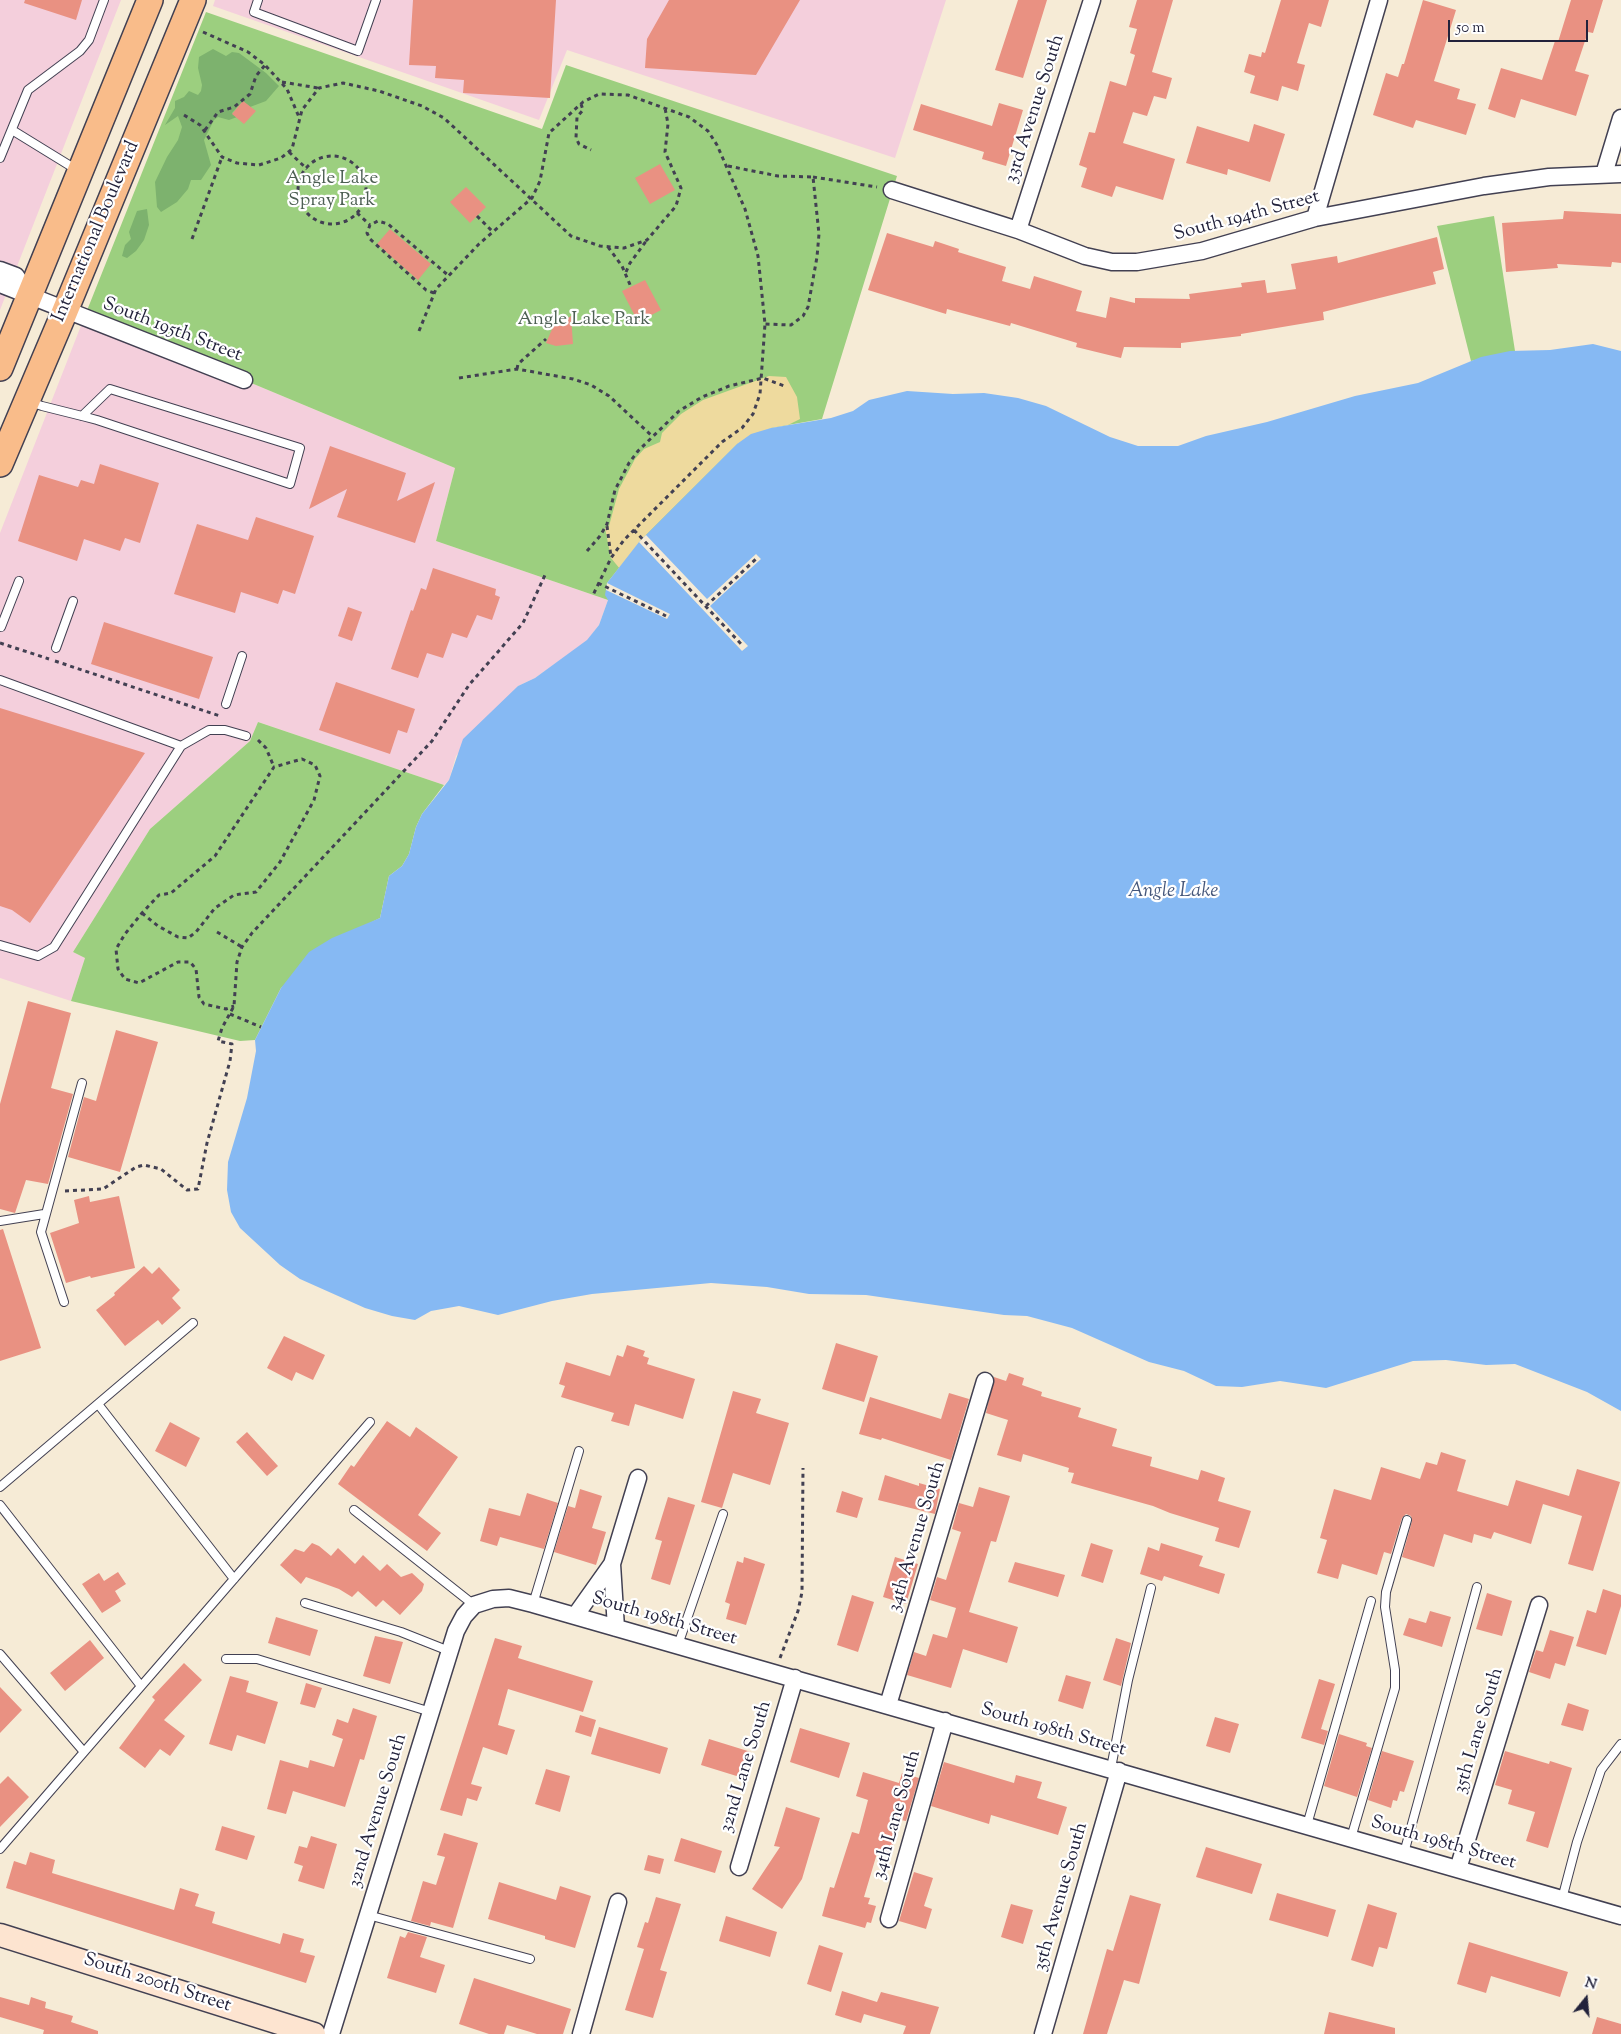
<!DOCTYPE html>
<style>
body{margin:0}
#map{position:relative;width:1621px;height:2034px;overflow:hidden;background:#f6ebd6;font-family:"Sorts Mill Goudy",serif}
canvas{display:block}
.north{position:absolute;left:1561px;top:1974px;width:50px;height:50px;-webkit-text-stroke:4px #fff;paint-order:stroke;rotate:17deg;font-size:14px;font-weight:700;line-height:20px;text-align:center;color:#22223b}
.north::after{content:'';display:block;margin:auto;width:18px;height:22px;background:#22223b;clip-path:polygon(50% 0,100% 100%,50% 72%,0 100%)}
.scale{position:absolute;left:1448px;top:20px;width:140px;height:22px;box-sizing:border-box;border:2px solid #22223b;border-top:0;padding-left:6px;font-size:15px;line-height:18px;white-space:nowrap;color:#22223b;-webkit-text-stroke:4px #fff;paint-order:stroke}
</style>
<div id="map">
<canvas width="1621" height="2034"></canvas>
<div class="north">N</div>
<div class="scale">50 m</div>
</div>
<script>
const ctx = document.querySelector('canvas').getContext('2d');
ctx.lineJoin = 'round';
function fillPath(path, color) { ctx.fillStyle = color; ctx.fill(path, 'evenodd'); }
const shape = rows => new Path2D(rows.map(r => 'M' + r).join(''));
function trace(path, color, width, dash) { ctx.strokeStyle = color; ctx.lineWidth = width; ctx.lineCap = dash ? 'butt' : 'round'; ctx.setLineDash(dash || []); ctx.stroke(path); }
function label(font, color, halo, rows, align = 'center') {
  ctx.font = font + ' "Sorts Mill Goudy",serif'; ctx.lineWidth = 4.5; ctx.setLineDash([]); ctx.textBaseline = 'middle'; ctx.strokeStyle = halo; ctx.fillStyle = color; for (const [text, x, y, turn = 0] of rows) {
    ctx.save(); ctx.translate(x, y); ctx.rotate((+turn || 0) * Math.PI / 180); ctx.textAlign = isNaN(turn) ? turn : align; if (halo) ctx.strokeText(text, 0, 0); ctx.fillText(text, 0, 0); ctx.restore();
  }
}
fillPath(shape([
 [0,0,121,0,0,310],
 [215,0,946,0,895,158,567,50,539,120,213,6],
 [84,318,244,380,455,468,436,541,608,600,599,625,587,641,535,678,518,686,456,756,449,780,444,785,258,722,250,741,150,829,73,952,85,958,71,1001,0,978,0,533]
]), '#f4cfdc');
fillPath(shape([
 [206,12,542,129,566,65,897,176,822,419,771,428,751,434,737,444,639,543,607,583,608,600,436,541,455,468,244,380,84,318],
 [1494,216,1515,351,1471,361,1437,226],
 [258,722,444,785,422,814,416,827,409,854,402,866,389,876,380,918,358,929,281,988,255,1040,240,1041,71,1001,85,958,73,952,150,829,250,741]
]), '#9ccf7f');
fillPath(shape([
 [213,49,226,56,232,52,239,53,266,73,279,86,266,101,250,107,243,101,232,113,237,117,229,120,218,117,214,120,204,140,211,165,201,180,191,180,188,189,177,202,161,212,157,207,155,182,167,157,178,140,182,127,178,116,165,125,175,108,175,101,184,97,189,91,198,95,201,91,202,85,198,68,199,57],
 [147,209,149,225,144,240,136,251,127,258,122,256,125,245,131,239,129,232,137,211]
]), '#7db26e');
fillPath(shape([
 [769,376,786,377,797,397,800,419,788,425,771,428,737,444,646,535,620,569,611,558,605,528,609,526,619,489,635,459,644,449,660,442,662,433,681,414,703,400]
]), '#eeda9e');
fillPath(shape([
 [1593,344,1621,351,1621,1411,1587,1392,1515,1364,1486,1365,1446,1360,1413,1361,1326,1388,1280,1381,1242,1387,1216,1386,1184,1371,1149,1362,1072,1328,1027,1316,1004,1315,866,1295,809,1294,767,1287,711,1283,592,1294,552,1301,498,1315,459,1306,431,1311,415,1320,392,1316,365,1308,300,1279,280,1265,240,1228,231,1212,227,1190,228,1162,247,1098,256,1051,255,1040,281,988,309,952,332,938,380,918,389,876,402,866,409,854,416,827,422,814,449,780,463,739,518,686,535,678,587,640,599,625,608,600,605,595,607,583,639,542,737,444,751,434,771,428,831,418,853,411,869,400,907,391,953,394,984,393,1018,398,1046,406,1110,437,1138,446,1178,446,1206,436,1267,422,1355,396,1418,383,1481,357,1510,351,1550,350]
]), '#86b9f3');
fillPath(shape([
 [646,535,707,599,756,554,761,559,710,606,748,646,742,651,639,542],
 [607,583,670,614,667,619,606,590]
]), '#f6ebd6');
fillPath(shape([
 [25,0,82,0,76,20,24,3],
 [413,0,556,0,550,98,463,93,464,80,435,78,436,66,409,65],
 [669,0,800,0,756,75,645,68,647,39],
 [1018,0,1047,0,1023,78,995,70],
 [1137,0,1173,0,1152,72,1172,78,1166,99,1154,96,1147,116,1133,112,1123,143,1175,159,1163,200,1116,186,1112,197,1081,187,1087,168,1079,165,1089,132,1095,133,1110,81,1126,86,1135,55,1130,53,1137,29,1129,27],
 [1281,0,1329,0,1321,27,1309,23,1297,63,1305,65,1298,91,1282,86,1278,101,1250,93,1255,76,1244,72,1249,54,1261,57,1262,52,1265,53],
 [1423,0,1456,10,1434,81,1460,89,1457,99,1476,104,1466,135,1416,120,1413,128,1373,115,1386,73,1398,77,1402,64,1404,64],
 [1571,0,1603,0,1593,33,1588,32,1575,71,1589,75,1576,116,1521,99,1515,118,1488,109,1501,68,1542,80,1555,41,1558,42],
 [243,101,256,111,244,124,232,114],
 [999,103,1023,110,1006,166,982,159,984,152,913,130,921,104,992,126],
 [1254,124,1285,134,1270,182,1228,169,1227,175,1186,163,1197,126,1249,142],
 [660,164,675,190,650,204,635,178],
 [466,187,486,207,470,223,450,202],
 [1564,211,1621,214,1621,263,1612,262,1611,267,1557,264,1558,268,1506,272,1502,223,1563,219],
 [390,229,431,264,418,280,377,244],
 [887,233,933,247,935,241,959,249,958,252,1006,267,1002,281,1030,289,1034,276,1082,291,1076,311,1106,318,1110,297,1135,303,1135,298,1190,299,1189,294,1242,287,1241,283,1265,280,1267,293,1296,289,1291,264,1337,256,1338,263,1437,237,1444,269,1433,272,1436,284,1323,312,1324,320,1241,334,1241,336,1181,343,1181,348,1124,347,1121,358,1076,347,1077,343,1011,323,1010,326,947,309,946,314,868,290],
 [645,280,661,310,638,322,622,291],
 [571,316,573,344,556,346,546,343,553,327],
 [330,446,406,473,397,501,435,482,415,543,337,517,347,489,309,509],
 [100,464,159,483,140,543,125,538,120,551,84,539,77,561,18,541,39,475,78,487,81,480,94,484],
 [256,517,314,536,295,594,283,590,278,604,241,592,235,613,174,594,197,524,248,540],
 [433,568,496,589,495,595,500,597,492,620,477,615,467,638,452,633,443,658,427,653,418,678,391,669,411,610,413,611,421,588,426,590],
 [348,607,362,612,352,641,338,636],
 [104,622,213,657,199,699,91,664],
 [336,682,415,709,407,733,398,730,390,754,319,730],
 [0,708,145,753,30,923,12,910,0,906],
 [28,1001,71,1013,51,1088,73,1094,48,1184,26,1180,15,1213,0,1209,0,1104],
 [116,1030,158,1042,120,1172,68,1157,84,1097,96,1101],
 [89,1196,90,1202,119,1196,135,1268,91,1278,90,1276,66,1283,50,1233,79,1223,74,1200],
 [3,1229,41,1348,0,1361,0,1230],
 [144,1266,152,1274,159,1267,180,1290,172,1298,181,1308,162,1325,158,1320,125,1346,96,1310,115,1295,114,1293],
 [284,1336,325,1355,313,1380,296,1372,292,1381,267,1368],
 [836,1343,878,1356,864,1402,822,1389],
 [627,1345,645,1351,643,1356,649,1358,647,1364,695,1379,683,1419,635,1404,629,1426,611,1421,614,1413,561,1397,565,1386,559,1384,566,1362,610,1376,617,1355,623,1357],
 [1009,1373,1024,1378,1022,1385,1042,1392,1041,1396,1081,1408,1078,1417,1117,1429,1112,1446,1152,1457,1150,1466,1198,1480,1201,1470,1225,1478,1218,1501,1251,1511,1239,1548,1215,1541,1219,1528,1170,1513,1153,1506,1071,1483,1074,1473,1068,1472,1069,1468,1023,1454,1021,1462,997,1455,1008,1420,986,1413,994,1377,1006,1381],
 [733,1391,761,1399,756,1413,789,1423,770,1485,733,1473,722,1508,701,1502],
 [949,1393,969,1399,951,1460,882,1438,881,1440,859,1434,870,1397,941,1419],
 [387,1421,410,1437,416,1427,458,1457,418,1515,441,1533,427,1551,338,1484,351,1465,354,1467],
 [170,1422,200,1438,186,1467,155,1451],
 [247,1432,278,1466,267,1476,236,1442],
 [1441,1452,1466,1460,1457,1491,1508,1506,1516,1480,1569,1496,1577,1469,1620,1482,1593,1571,1568,1564,1582,1516,1543,1504,1531,1544,1494,1532,1491,1539,1474,1534,1472,1543,1444,1534,1434,1567,1402,1557,1412,1521,1411,1516,1406,1514,1402,1518,1391,1554,1384,1552,1377,1575,1342,1564,1338,1579,1317,1573,1327,1540,1320,1538,1334,1489,1371,1500,1381,1467,1420,1479,1426,1462,1437,1465],
 [885,1475,919,1486,919,1483,940,1489,935,1514,878,1500],
 [979,1487,1010,1496,996,1542,991,1541,969,1612,1018,1627,1007,1663,963,1649,951,1688,907,1675,914,1652,926,1656,933,1634,947,1638,956,1608,930,1600,937,1577,946,1580,961,1532,952,1529,959,1503,973,1507],
 [580,1489,602,1496,592,1528,606,1532,596,1565,554,1552,568,1506,575,1508],
 [842,1491,863,1498,857,1518,836,1512],
 [527,1493,558,1503,544,1549,500,1537,497,1546,480,1541,489,1508,520,1516],
 [668,1497,695,1505,670,1585,651,1579,662,1541,655,1539],
 [312,1543,319,1546,331,1556,338,1548,355,1564,363,1555,380,1571,387,1564,401,1577,412,1573,424,1584,422,1591,400,1615,383,1600,376,1607,358,1591,352,1597,339,1589,306,1577,301,1584,280,1565,295,1549,304,1552],
 [1091,1543,1113,1550,1103,1583,1081,1576],
 [1161,1543,1203,1556,1199,1566,1225,1574,1219,1594,1164,1576,1162,1581,1140,1574,1148,1547,1159,1551],
 [744,1557,765,1564,746,1625,726,1619,730,1604,725,1602,737,1561,743,1563],
 [895,1557,918,1564,906,1604,883,1597],
 [1015,1562,1065,1575,1058,1597,1008,1582],
 [118,1572,126,1584,115,1591,121,1601,102,1613,82,1584,99,1573,104,1581],
 [1603,1589,1621,1595,1621,1606,1606,1655,1576,1646,1587,1610,1596,1613],
 [1487,1593,1512,1601,1502,1636,1476,1629],
 [852,1595,874,1602,858,1652,837,1645],
 [1430,1611,1451,1617,1442,1647,1403,1635,1409,1618,1426,1623],
 [276,1617,318,1630,310,1656,268,1643],
 [1550,1630,1574,1637,1565,1666,1555,1663,1550,1679,1529,1672,1536,1650,1543,1652],
 [375,1636,403,1642,390,1684,363,1676],
 [495,1638,522,1646,518,1658,593,1681,583,1712,508,1689,498,1725,515,1730,507,1755,483,1747,471,1784,482,1787,477,1801,467,1798,462,1816,440,1810],
 [1116,1638,1131,1643,1121,1686,1103,1680],
 [90,1640,104,1658,65,1691,50,1673],
 [184,1663,202,1680,164,1720,185,1736,170,1756,160,1749,145,1768,119,1748,155,1700,152,1697],
 [1066,1675,1091,1682,1083,1709,1058,1701],
 [230,1676,249,1681,246,1692,278,1702,265,1744,237,1735,232,1751,209,1744],
 [1319,1679,1335,1684,1321,1729,1328,1731,1324,1745,1301,1738],
 [306,1683,322,1688,315,1708,300,1704],
 [0,1687,22,1710,0,1733],
 [1568,1703,1589,1710,1583,1731,1561,1725],
 [353,1708,377,1716,364,1760,360,1759,345,1807,293,1791,286,1814,267,1809,280,1760,308,1768,310,1760,334,1767,343,1739,332,1735,337,1719,348,1723],
 [580,1715,596,1720,591,1737,575,1732],
 [1215,1717,1239,1724,1230,1753,1206,1746],
 [599,1727,668,1748,660,1774,591,1754],
 [800,1728,850,1743,839,1778,790,1762],
 [1339,1734,1367,1743,1366,1746,1372,1748,1357,1797,1324,1786],
 [709,1739,751,1752,743,1778,701,1765],
 [1382,1751,1414,1761,1404,1792,1400,1791,1397,1801,1393,1800,1391,1808,1368,1800],
 [1505,1751,1549,1764,1550,1761,1572,1768,1548,1848,1526,1841,1535,1812,1508,1804,1512,1790,1495,1785],
 [944,1762,1014,1783,1016,1775,1042,1782,1037,1798,1067,1807,1058,1835,991,1815,989,1824,931,1806],
 [546,1769,570,1776,560,1812,535,1804],
 [863,1772,899,1783,902,1773,919,1778,906,1821,901,1820,890,1854,878,1850,864,1897,870,1898,868,1904,876,1906,871,1923,867,1922,865,1928,822,1916,830,1887,834,1888,852,1832,859,1834,868,1800,856,1796],
 [8,1776,29,1797,0,1827,0,1784],
 [786,1807,820,1818,802,1879,782,1909,752,1889,780,1847,774,1846],
 [222,1826,255,1836,247,1860,215,1850],
 [444,1833,478,1843,453,1928,431,1922,430,1926,411,1921,423,1881,436,1885,445,1857,437,1855],
 [311,1836,337,1844,324,1889,298,1881,303,1866,294,1863,299,1846,307,1848],
 [681,1838,722,1851,715,1873,674,1861],
 [1206,1847,1262,1864,1252,1894,1196,1877],
 [30,1852,55,1860,52,1873,174,1910,180,1888,199,1894,195,1906,215,1912,212,1923,280,1944,283,1933,304,1939,300,1952,315,1956,306,1983,6,1888,14,1861,26,1865],
 [648,1855,664,1859,660,1874,644,1870],
 [914,1872,933,1878,924,1906,932,1909,926,1929,899,1921],
 [499,1882,556,1900,560,1886,591,1896,575,1948,545,1939,545,1936,488,1919],
 [1277,1893,1336,1910,1328,1937,1269,1920],
 [1130,1895,1161,1904,1139,1984,1124,1980,1107,2034,1083,2034,1107,1949,1113,1951],
 [656,1897,681,1904,660,1970,667,1972,653,2018,625,2010,644,1949,637,1947,645,1922,648,1923],
 [1011,1904,1033,1910,1023,1944,1001,1937],
 [1368,1904,1397,1913,1387,1949,1379,1947,1373,1967,1351,1960],
 [726,1916,777,1932,770,1957,719,1941],
 [408,1932,427,1937,420,1957,445,1965,436,1993,387,1978,400,1936,405,1938],
 [1469,1942,1568,1972,1560,1997,1491,1976,1486,1993,1457,1984],
 [819,1945,843,1953,831,1992,807,1984],
 [474,1978,571,2009,563,2034,537,2034,507,2025,504,2034,489,2034,459,2024],
 [842,1991,877,2002,881,1992,939,2007,930,2034,903,2034,906,2026,864,2014,861,2023,835,2015],
 [0,1997,29,2005,31,1997,46,2002,45,2008,73,2016,71,2022,98,2031,98,2034,43,2034,44,2030,0,2017],
 [1329,2012,1395,2028,1395,2034,1324,2034],
 [1597,2017,1621,2024,1621,2034,1592,2034]
]), '#e99182');
const lane = shape([
 [258,0,254,12,358,51,376,0],
 [12,130,77,170],
 [0,158,28,90,80,51,89,40,104,0],
 [30,402,42,406,82,416,97,420,290,484,300,448,110,389,82,416],
 [1,627,19,581],
 [56,648,73,601],
 [0,680,181,746,54,947,38,956,0,945],
 [226,704,242,656],
 [181,746,209,730,225,730,246,736],
 [0,1221,44,1214],
 [64,1302,41,1232,82,1083],
 [98,1404,234,1579],
 [0,1487,193,1323],
 [0,1505,141,1686],
 [354,1510,474,1605],
 [305,1603,401,1632,449,1651],
 [533,1604,579,1451],
 [678,1645,723,1514],
 [0,1654,84,1752],
 [226,1659,257,1659,431,1712],
 [1111,1768,1128,1680,1151,1588],
 [1307,1825,1371,1601],
 [1351,1838,1395,1688,1395,1670,1385,1607,1386,1592,1407,1520],
 [0,1849,370,1422],
 [1404,1853,1477,1587],
 [1562,1899,1577,1842,1601,1770,1621,1744],
 [368,1915,530,1959]
]);
const street = shape([
 [1604,174,1621,118],
 [892,190,1018,230,1085,256,1112,262,1137,262,1202,251,1315,218,1484,186,1549,177,1621,174],
 [1315,218,1379,0],
 [1018,230,1092,0],
 [0,270,16,276,30,297],
 [0,284,244,380],
 [612,1564,616,1628],
 [575,1616,612,1564,638,1478],
 [888,1705,985,1381],
 [739,1867,795,1678],
 [1458,1869,1539,1605],
 [889,1919,945,1721],
 [331,2034,456,1631,464,1616,474,1605,493,1599,509,1598,533,1604,1621,1916],
 [581,2034,618,1902],
 [1043,2034,1119,1771]
]);
const secondary = shape([
 [0,1935,314,2034]
]);
const primary = shape([
 [0,368,150,0],
 [0,464,65,311,193,0]
]);
trace(lane, '#424052', 10);
trace(street, '#424052', 19);
trace(secondary, '#424052', 25);
trace(primary, '#424052', 28);
trace(shape([
 [203,32,248,52,265,65,287,89,299,117],
 [282,82,318,88],
 [581,104,583,110,577,117,576,138,579,144,591,150],
 [184,115,200,125,222,157,237,163,259,165,281,158,292,149,302,110,319,88,343,83,379,91,422,106,444,118,571,236,600,246,624,248,647,240,676,206,681,188,665,152,668,124,665,108],
 [205,130,218,112,234,107,250,94,256,76,265,65],
 [289,152,307,169],
 '298 190a34 34 0 1 1 68 0a34 34 0 1 1-68 0Z',
 [728,166,778,176,813,177,819,234,817,257,808,307,803,316,791,325,765,324],
 [813,177,877,187],
 [357,213,370,225],
 [477,216,493,232],
 [192,239,222,157],
 [608,247,622,266,631,287],
 [626,272,630,263,647,240],
 [434,293,426,290,370,239,367,233,370,225,378,221,388,224,449,276],
 [419,331,436,289,479,244,532,198,540,181,549,133,583,102,599,94,628,95,689,117,708,131,717,145,745,209,758,256,765,324,760,394,753,414,742,428,722,442,624,540,611,558,593,595],
 [517,369,518,364,546,339],
 [459,378,517,369,573,379,591,385,609,396,652,436],
 [607,526,611,557],
 [634,530,743,646],
 [587,551,600,536,607,524,615,490,629,463,638,451,679,411,702,397,729,386,763,378,787,387],
 [598,583,666,616],
 [706,606,757,558],
 [0,643,49,659],
 [55,661,220,716],
 [258,740,266,748,274,767],
 [142,913,158,926,178,937,188,938,196,932,215,908,234,895,256,892,280,862,314,800,320,776,315,765,302,759,274,767,215,856,171,893,159,895,142,913,125,934,116,949,118,969,125,979,139,983,178,962,190,962,196,969,199,997,204,1004,226,1009,234,1006],
 [217,932,242,947],
 [230,1014,261,1027],
 [65,1191,103,1189,136,1167,144,1165,161,1169,187,1190,198,1189,207,1143,230,1061,232,1044,218,1041,222,1028,234,1006,237,962,242,947,252,933,432,741,469,685,523,623,545,575],
 [780,1658,798,1611,802,1592,803,1468]
]), '#424052', 3, [4, 4]);
trace(lane, '#fff', 8);
trace(street, '#fff', 16);
trace(secondary, '#fde4d0', 22);
trace(primary, '#f9bc8a', 25);
label('19px', '#22223b', '#fff', [
 ["33rd Avenue South",1036,109,-72],
 ["South 194th Street",1247,217,-15],
 ["International Boulevard",97,232,-67],
 ["South 195th Street",172,331,21],
 ["34th Avenue South",918,1537,-73],
 ["South 198th Street",664,1620,16],
 ["South 198th Street",1053,1731,16],
 ["35th Lane South",1480,1731,-73],
 ["32nd Lane South",747,1767,-73],
 ["32nd Avenue South",379,1811,-73],
 ["34th Lane South",898,1815,-74],
 ["South 198th Street",1443,1844,16],
 ["35th Avenue South",1062,1897,-74],
 ["South 200th Street",157,1984,18]
]);
label('19px', '#4d5f53', '#fff', [
 ["Angle Lake",332,180],
 ["Spray Park",332,202],
 ["Angle Lake Park",584,321]
]);
label('italic 20px', '#45577b', '#fff', [
 ["Angle Lake",1173,893]
]);
</script>
